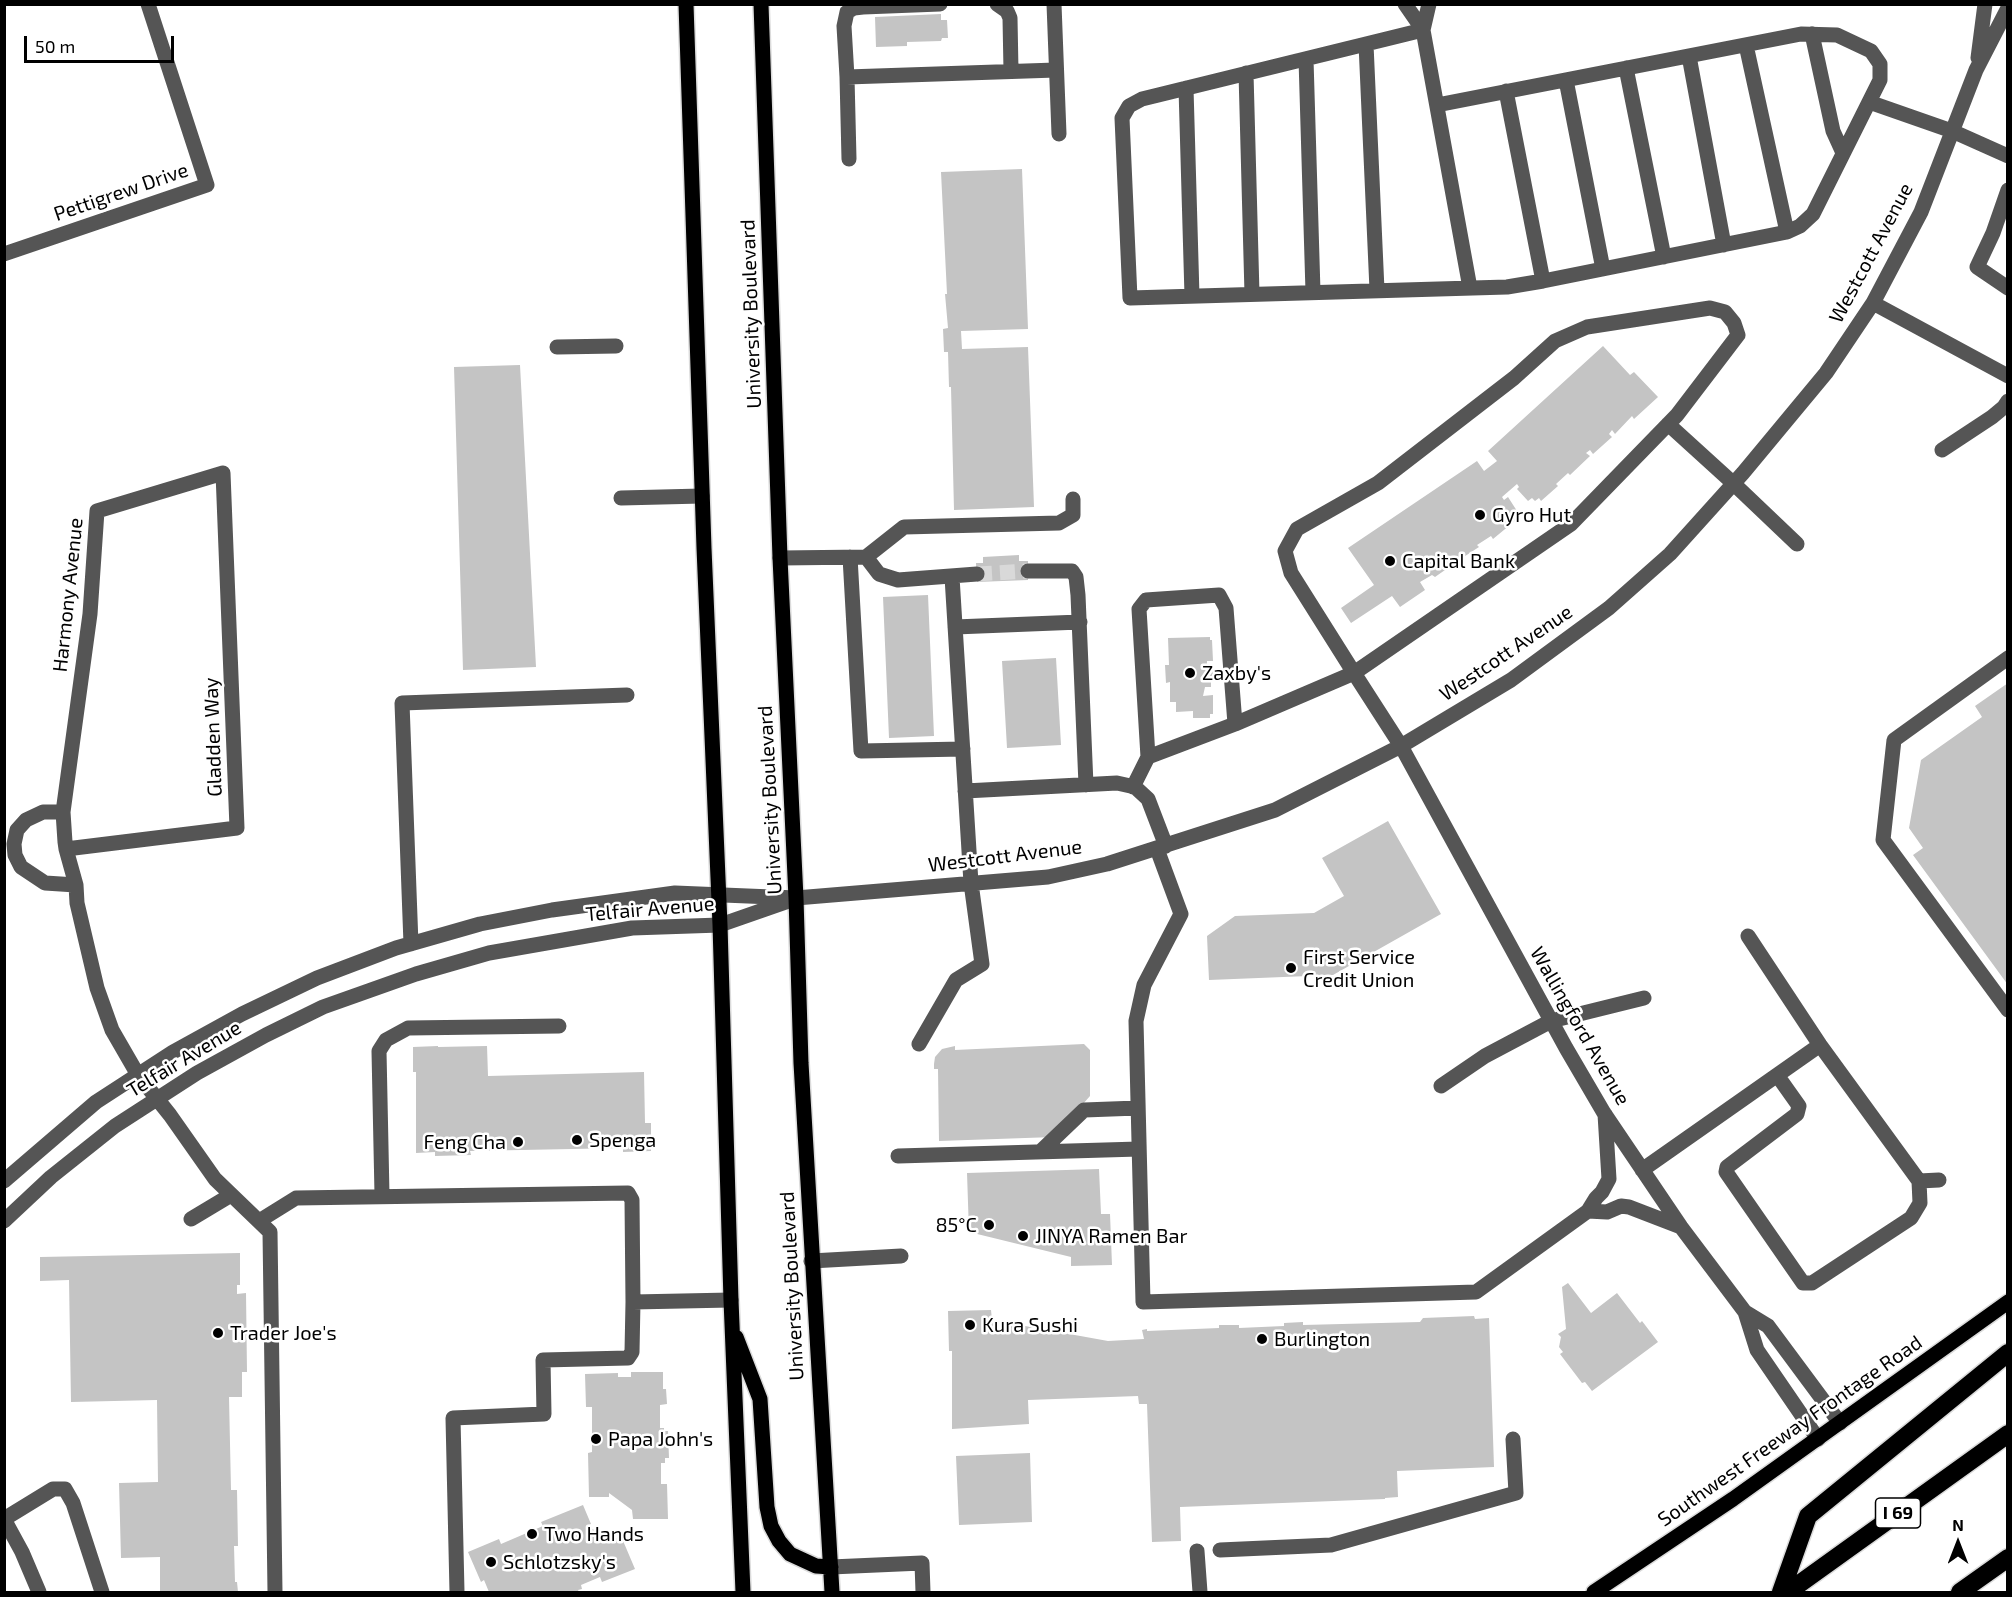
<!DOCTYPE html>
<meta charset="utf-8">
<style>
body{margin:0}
#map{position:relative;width:2012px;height:1597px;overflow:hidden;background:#fff;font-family:"Exo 2",sans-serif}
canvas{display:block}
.frame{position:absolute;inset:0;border:6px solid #000;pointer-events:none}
.north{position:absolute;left:1928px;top:1513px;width:60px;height:60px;-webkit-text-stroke:4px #fff;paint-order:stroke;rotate:0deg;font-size:16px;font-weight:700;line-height:24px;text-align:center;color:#000}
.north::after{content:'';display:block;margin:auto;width:21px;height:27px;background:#000;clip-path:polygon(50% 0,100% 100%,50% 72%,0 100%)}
.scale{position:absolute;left:24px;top:36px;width:150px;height:27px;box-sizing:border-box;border:3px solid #000;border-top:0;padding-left:8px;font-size:18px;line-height:21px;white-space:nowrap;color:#000;-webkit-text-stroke:4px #fff;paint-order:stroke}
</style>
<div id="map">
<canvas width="2012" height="1597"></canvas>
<div class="frame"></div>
<div class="north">N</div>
<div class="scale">50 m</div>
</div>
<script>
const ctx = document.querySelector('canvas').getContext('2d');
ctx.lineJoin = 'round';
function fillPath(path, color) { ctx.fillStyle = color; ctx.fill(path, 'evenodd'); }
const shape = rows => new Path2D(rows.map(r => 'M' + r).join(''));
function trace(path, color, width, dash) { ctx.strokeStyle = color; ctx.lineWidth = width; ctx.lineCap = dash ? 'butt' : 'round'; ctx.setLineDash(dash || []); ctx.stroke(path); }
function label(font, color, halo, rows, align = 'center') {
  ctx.font = font + ' "Exo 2",sans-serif'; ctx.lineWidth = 5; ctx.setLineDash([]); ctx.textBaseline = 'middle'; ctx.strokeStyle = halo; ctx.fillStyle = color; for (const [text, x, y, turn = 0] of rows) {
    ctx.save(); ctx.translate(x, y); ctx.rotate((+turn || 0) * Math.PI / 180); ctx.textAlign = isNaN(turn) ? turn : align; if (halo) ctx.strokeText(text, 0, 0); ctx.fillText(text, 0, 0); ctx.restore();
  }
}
fillPath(shape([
 [941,14,941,20,947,20,948,38,942,38,941,41,907,42,907,46,876,47,875,17],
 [1022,169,1028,329,961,331,962,349,1028,347,1034,507,954,510,951,387,949,387,948,352,944,352,943,329,948,328,945,294,947,294,941,172],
 [1603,346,1630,375,1634,372,1658,397,1634,419,1632,416,1615,434,1612,430,1609,434,1612,437,1593,454,1590,450,1586,453,1590,456,1570,475,1568,473,1556,484,1558,486,1541,501,1539,498,1535,501,1532,498,1528,501,1517,489,1519,487,1517,484,1502,497,1504,500,1508,497,1517,511,1512,515,1516,520,1493,539,1491,536,1477,545,1479,547,1459,560,1456,556,1452,559,1455,563,1435,577,1432,575,1420,582,1425,590,1400,607,1392,596,1351,623,1341,608,1374,585,1348,548,1477,461,1484,471,1497,461,1488,451],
 [520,365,536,667,463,670,454,367],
 [1019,555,1019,561,1028,561,1028,580,977,582,976,563,983,563,983,557],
 [928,595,934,736,889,738,883,597],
 [1210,637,1210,640,1212,640,1213,661,1207,661,1207,664,1214,664,1214,680,1211,681,1211,687,1205,687,1203,696,1213,695,1213,714,1210,714,1210,718,1193,718,1193,711,1176,712,1176,702,1170,702,1170,682,1166,683,1165,665,1169,665,1168,638],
 [1056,658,1061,745,1007,748,1002,661],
 [2008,683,2008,985,1913,855,1923,848,1909,828,1921,760,1982,717,1975,706],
 [1388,821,1441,914,1333,975,1209,980,1207,936,1235,916,1314,913,1344,896,1322,858],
 [1084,1044,1090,1050,1090,1096,1054,1137,939,1141,938,1069,934,1069,934,1064,935,1057,942,1049,955,1046,955,1050],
 [438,1046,438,1047,487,1046,488,1076,644,1072,645,1123,651,1123,651,1151,623,1152,623,1148,470,1151,471,1155,435,1156,435,1152,416,1153,416,1072,413,1072,413,1047],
 [1099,1169,1101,1214,1110,1214,1112,1265,1071,1266,1071,1257,969,1232,967,1173],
 [240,1253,240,1285,237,1285,237,1294,246,1293,247,1372,242,1372,242,1397,229,1397,231,1490,237,1490,238,1546,234,1546,235,1582,237,1582,238,1592,160,1592,160,1557,121,1558,119,1483,158,1482,157,1400,71,1402,69,1280,40,1281,40,1257],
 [1568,1283,1591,1313,1617,1293,1640,1323,1642,1321,1658,1342,1592,1391,1585,1382,1582,1383,1560,1354,1563,1352,1559,1347,1561,1337,1558,1334,1566,1329,1562,1287],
 [991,1310,992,1320,1108,1341,1144,1339,1142,1330,1147,1329,1147,1331,1219,1328,1219,1325,1239,1325,1239,1328,1284,1326,1284,1323,1303,1322,1303,1325,1420,1322,1423,1318,1474,1316,1475,1319,1489,1318,1494,1467,1397,1471,1398,1497,1385,1498,1385,1499,1180,1507,1181,1541,1152,1542,1147,1404,1139,1404,1138,1396,1028,1400,1029,1424,952,1429,952,1351,949,1351,948,1311],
 [631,1372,663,1372,663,1389,666,1389,667,1404,660,1405,660,1428,664,1428,664,1431,668,1431,669,1458,665,1458,665,1463,661,1463,661,1484,667,1484,668,1519,633,1519,632,1510,609,1493,609,1497,589,1497,588,1453,592,1452,592,1407,586,1407,585,1374,618,1373,618,1377,631,1377],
 [1030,1453,1032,1522,959,1525,956,1456],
 [583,1505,591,1524,587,1526,612,1540,621,1536,635,1569,602,1582,600,1577,581,1585,582,1589,578,1590,579,1592,489,1592,484,1580,481,1582,468,1552,499,1539,501,1544,543,1526,541,1522]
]), '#c4c4c4');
trace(shape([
 [977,574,1028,571]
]), '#d9d9d9', 15, [15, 8]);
const major = shape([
 [686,4,704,548,720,925,731,1300,743,1592],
 [761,4,780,558,796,898,801,1063,832,1592],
 [736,1337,760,1399,767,1507,771,1526,779,1541,790,1554,816,1566,831,1567],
 [1594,1592,1733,1499,2008,1302]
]);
const highway = shape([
 [1781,1592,1808,1516,2008,1353],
 [1788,1592,2008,1434],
 [1960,1592,2008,1558]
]);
trace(major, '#dbdbdb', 18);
trace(highway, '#dbdbdb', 21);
trace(shape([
 [997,4,1007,11,1010,18,1011,71],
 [1054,4,1059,134],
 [1405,4,1423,30],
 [1429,4,1423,30,1470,288],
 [1423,30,1142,99,1129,106,1122,118,1130,298,1507,287,1543,281,1787,232,1800,226,1813,214,1880,80,1880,64,1871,51,1837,35,1801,34,1437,105],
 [1812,34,1833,131,1843,153],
 [1366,44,1377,290],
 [1746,45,1787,232],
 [1689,56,1724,245],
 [1978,58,1985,4],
 [1306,59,1313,292],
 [1626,68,1664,257],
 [1246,73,1252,294],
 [847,77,844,26,847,12,854,8,863,7,940,4],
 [1566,80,1603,269],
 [1186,88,1192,296],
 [1506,91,1543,281],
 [1869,102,1952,131,2008,156],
 [849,159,847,77,1056,70],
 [2008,190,1993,233,1977,267,2008,288],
 [4,254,207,185,148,4],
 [1873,303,2008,376],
 [557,347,616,346],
 [1668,424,1734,484,1797,544],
 [1942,450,1992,417,2004,407,2008,401],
 [621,498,702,496],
 [850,557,861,751,963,749],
 [866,557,879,574,898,580,977,574],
 [780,558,866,557,904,527,1059,523,1073,515,1073,499],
 [1028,571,1072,571,1076,577,1078,595,1086,785],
 [955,627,1080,622],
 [2008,658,1894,740,1883,840,2008,1010],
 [1148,757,1139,609,1146,600,1219,595,1226,608,1235,724],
 [1133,787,1148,757,1235,724,1354,673,1571,524,1677,415,1738,335,1734,323,1725,312,1710,308,1587,327,1555,341,1514,378,1378,483,1297,529,1285,551,1291,573,1354,673,1401,746,1566,1048,1604,1113,1681,1227,1745,1312,1757,1350,1818,1439],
 [965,791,1117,783,1135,787,1148,799,1166,846],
 [63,812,43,812,26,820,17,830,14,844,15,855,21,867,45,883,76,885],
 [66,849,237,828,223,473,97,511,90,614,63,812,65,842,66,849,76,885,77,903,97,988,112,1030,138,1075,170,1115,215,1179,270,1232,275,1592],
 [1157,849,1181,914,1144,985,1136,1021,1143,1302,1476,1292,1588,1211,1596,1198,1602,1192,1609,1179,1605,1114],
 [1748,936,1820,1045,1919,1181,1939,1180],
 [411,944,402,703,627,695],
 [919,1044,956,980,982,964,971,883,952,577],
 [1777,1075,1799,1106,1797,1114,1727,1167,1726,1172,1803,1283,1812,1283,1911,1218,1920,1203,1919,1181],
 [1441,1086,1485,1056,1551,1021,1644,998],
 [1040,1152,1084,1110,1138,1108],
 [898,1156,1139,1149],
 [1642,1170,1820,1045],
 [4,1181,96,1102,173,1052,242,1014,317,978,396,948,480,924,552,910,675,893,796,898,1048,877,1107,864,1275,810,1401,746,1511,680,1609,608,1670,554,1743,473,1826,373,1873,303,1921,212,1976,70,2008,8],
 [382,1195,379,1051,386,1040,408,1028,559,1026],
 [1588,1211,1607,1212,1621,1206,1629,1207,1681,1227],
 [191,1219,231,1195],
 [4,1221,51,1177,115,1126,197,1073,266,1035,323,1007,416,974,489,953,632,928,720,925,786,902],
 [259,1221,296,1198,628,1193,632,1200,633,1302,731,1300],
 [811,1261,901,1256],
 [1745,1312,1768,1326,1840,1423],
 [4,1519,53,1489,65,1489,73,1503,102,1592],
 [4,1519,22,1552,39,1592],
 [1220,1550,1331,1545,1516,1493,1513,1439],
 [1197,1551,1200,1592],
 [831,1567,922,1563,923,1592],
 [457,1592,453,1418,544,1414,543,1360,628,1358,632,1352,633,1302]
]), '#555', 15);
trace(major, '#000', 15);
trace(highway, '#000', 18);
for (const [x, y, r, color] of [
 [1480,515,6,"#000"],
 [1390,561,6,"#000"],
 [1190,673,6,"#000"],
 [1291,968,6,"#000"],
 [577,1140,6,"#000"],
 [518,1142,6,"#000"],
 [989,1225,6,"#000"],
 [1023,1236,6,"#000"],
 [970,1325,6,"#000"],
 [218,1333,6,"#000"],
 [1262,1339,6,"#000"],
 [596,1439,6,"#000"],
 [532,1534,6,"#000"],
 [491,1562,6,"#000"]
]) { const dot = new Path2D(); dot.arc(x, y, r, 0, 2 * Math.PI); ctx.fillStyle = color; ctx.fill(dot); trace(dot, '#fff', 2); }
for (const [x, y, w] of [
 [1898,1513,45]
]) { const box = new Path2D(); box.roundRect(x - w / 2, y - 15, w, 30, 4.5); ctx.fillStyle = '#fff'; ctx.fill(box); trace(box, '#000', 1.5); }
label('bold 18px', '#000', null, [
 ["I 69",1898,1513]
]);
label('20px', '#000', '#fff', [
 ["Pettigrew Drive",121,192,-19],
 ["Westcott Avenue",1871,253,-62],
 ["University Boulevard",751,314,-92],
 ["Harmony Avenue",68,595,-84],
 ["Westcott Avenue",1506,653,-34],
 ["Gladden Way",213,737,-92],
 ["University Boulevard",770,800,-93],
 ["Westcott Avenue",1005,856,-7],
 ["Telfair Avenue",650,909,-5],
 ["Wallingford Avenue",1580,1026,60],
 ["Telfair Avenue",184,1059,-31],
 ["University Boulevard",792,1286,-93],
 ["Southwest Freeway Frontage Road",1790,1431,-35]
]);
label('20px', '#000', '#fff', [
 ["Gyro Hut",1492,515],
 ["Capital Bank",1402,561],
 ["Zaxby's",1202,673],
 ["First Service",1303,957],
 ["Credit Union",1303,980],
 ["Spenga",589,1140],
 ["Feng Cha",506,1142,"right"],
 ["85°C",977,1225,"right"],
 ["JINYA Ramen Bar",1035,1236],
 ["Kura Sushi",982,1325],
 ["Trader Joe's",230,1333],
 ["Burlington",1274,1339],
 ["Papa John's",608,1439],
 ["Two Hands",544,1534],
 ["Schlotzsky's",503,1562]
], 'left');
</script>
